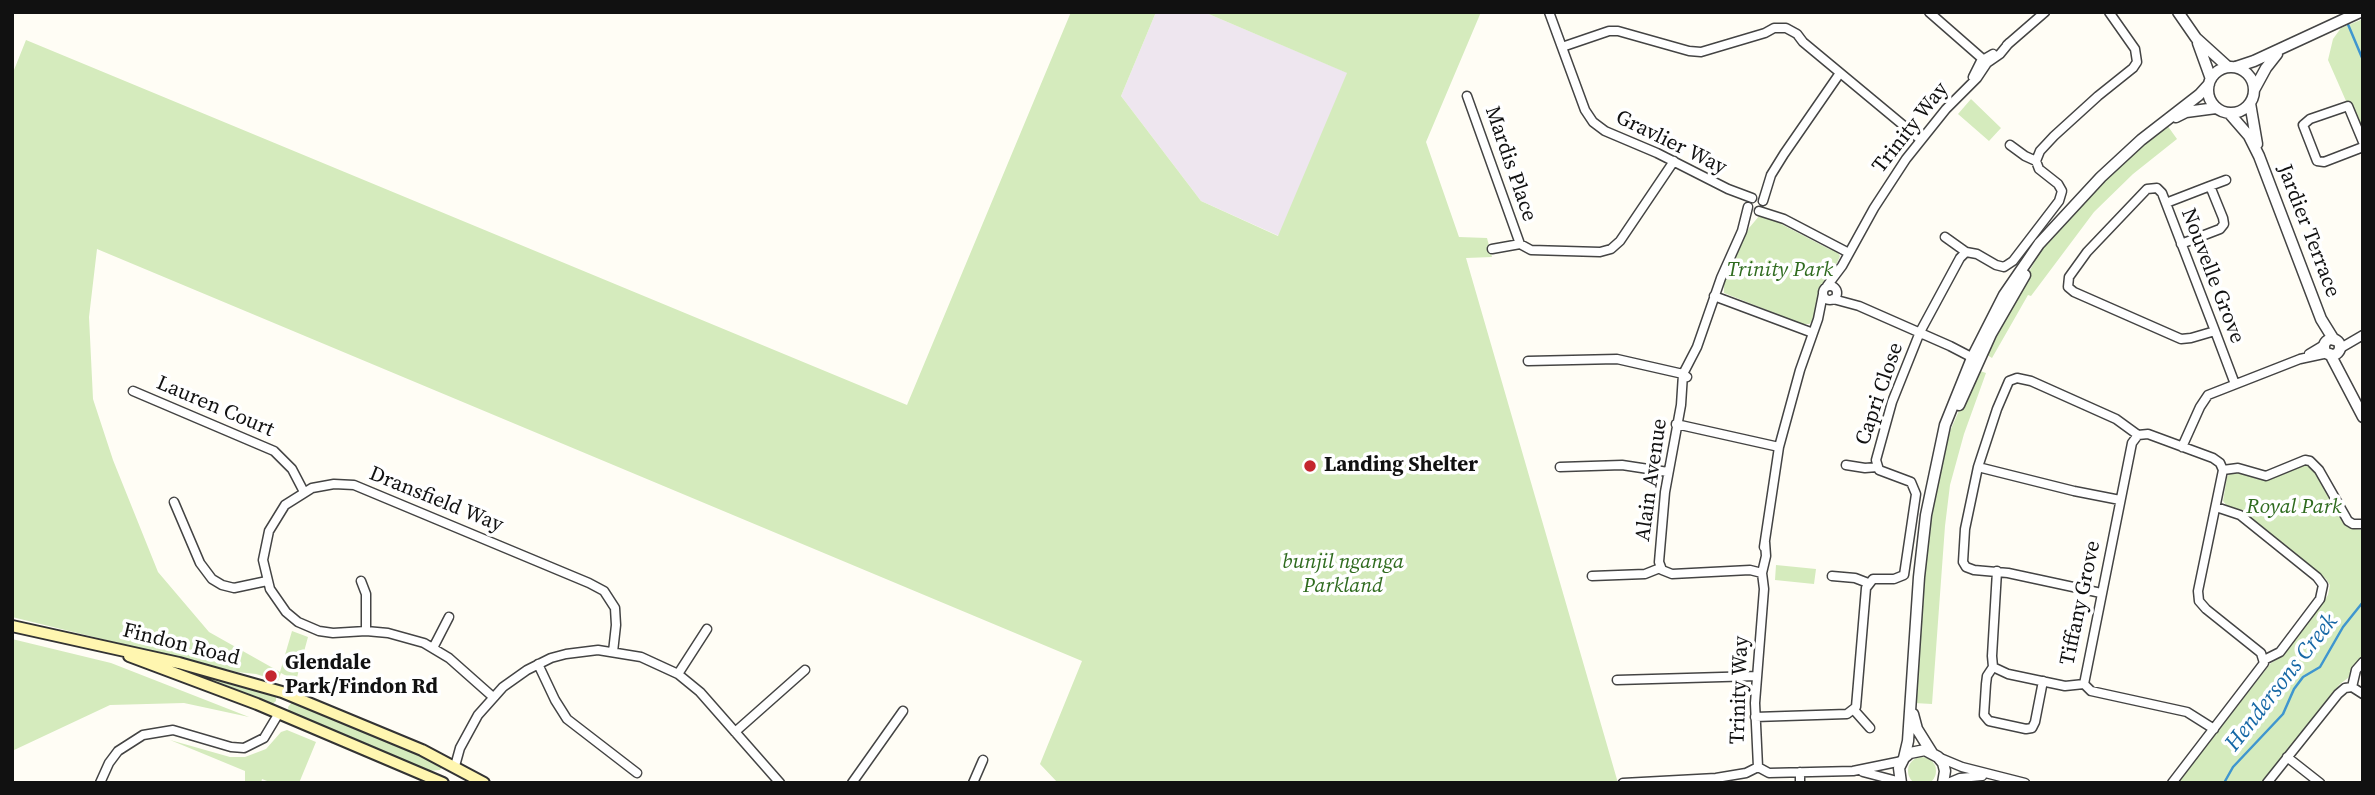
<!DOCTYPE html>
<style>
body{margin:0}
#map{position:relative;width:2375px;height:795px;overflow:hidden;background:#fffdf5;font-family:"Source Serif 4",serif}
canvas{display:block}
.frame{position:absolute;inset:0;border:14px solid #111;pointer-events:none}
</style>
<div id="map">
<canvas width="2375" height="795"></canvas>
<div class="frame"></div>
</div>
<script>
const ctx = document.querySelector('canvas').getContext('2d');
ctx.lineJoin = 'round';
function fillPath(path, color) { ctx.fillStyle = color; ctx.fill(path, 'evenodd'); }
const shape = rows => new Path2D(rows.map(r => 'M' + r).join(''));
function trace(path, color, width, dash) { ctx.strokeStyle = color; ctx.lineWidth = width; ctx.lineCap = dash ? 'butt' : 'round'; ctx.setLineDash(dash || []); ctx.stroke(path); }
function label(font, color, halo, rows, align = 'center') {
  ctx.font = font + ' "Source Serif 4",serif'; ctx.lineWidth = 7; ctx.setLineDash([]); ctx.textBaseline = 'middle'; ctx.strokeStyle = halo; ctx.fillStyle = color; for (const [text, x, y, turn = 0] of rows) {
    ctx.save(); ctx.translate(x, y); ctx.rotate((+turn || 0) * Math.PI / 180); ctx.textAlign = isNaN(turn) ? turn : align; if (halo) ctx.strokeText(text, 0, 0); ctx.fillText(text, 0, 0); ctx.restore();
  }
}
fillPath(shape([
 [1156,12,1204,12,1348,73,1279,236,1201,201,1121,96]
]), '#eee6ef');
fillPath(shape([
 [1071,12,1156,12,1121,96,1201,201,1278,236,1347,73,1204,12,1481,12,1426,142,1459,237,1487,238,1492,257,1466,258,1618,783,1058,783,1040,764,1082,661,97,249,89,317,93,399,113,460,158,572,209,632,280,672,292,631,308,637,296,681,281,673,278,681,256,674,237,672,12,617,12,75,26,40,907,405],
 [2363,19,2363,131,2353,107,2346,101,2328,60,2333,39,2341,28],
 [1971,99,2001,128,1989,141,1958,114],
 [2167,125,2177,139,2133,174,2094,212,2031,296,2028,295,1992,358,1984,353,2040,252,2062,224,2129,155],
 [1760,215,1779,220,1783,225,1829,249,1836,250,1840,256,1830,279,1820,290,1818,308,1813,321,1809,324,1802,324,1724,293,1724,283,1736,253,1749,228],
 [1977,370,1986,373,1964,434,1950,485,1945,526,1932,704,1914,703,1925,554,1936,481,1950,431],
 [2301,466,2310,466,2315,471,2343,521,2355,529,2363,530,2363,654,2348,678,2340,684,2262,783,2177,783,2271,663,2281,657,2328,595,2330,585,2326,579,2242,512,2227,506,2223,501,2227,477,2231,472,2239,472,2257,479,2268,480],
 [1776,565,1816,569,1814,584,1775,580],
 [12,639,111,663,249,717,184,703,110,705,12,751],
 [145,658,276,696,276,701,271,705],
 [293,701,443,765,442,767,440,770,428,771,289,713,288,707],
 [287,730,316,742,299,783,272,783,262,779,261,783,245,783,245,771,170,740,230,757,245,757,266,749,281,732],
 '1908 771a14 14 0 1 1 28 0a14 14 0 1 1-28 0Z'
]), '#d5ebbd');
trace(shape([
 [2347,22,2363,60],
 [2224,783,2233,767,2283,714,2294,689,2303,677,2320,667,2343,627,2363,602]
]), '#3f96cf', 2.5);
const minor = shape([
 [1549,12,1585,110,1593,122,1605,131,1657,153,1728,189,1752,198],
 [1929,12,1985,61],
 [2007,45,2045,12],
 [1562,47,1609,31,1618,31,1689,51,1701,52,1765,33,1774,28,1786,28,1797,34,1803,42,1921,140],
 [1973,77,1981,61,1993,54],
 [1467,96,1520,244],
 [2363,142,2348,106,2310,119,2303,125,2317,161,2324,162,2363,147],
 [2036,161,2040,151,2054,136,2098,96,2133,68,2137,62,2135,49,2109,12],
 [2210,186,2226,180],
 [1763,201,1771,175,1784,154,1840,73],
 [2166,203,2210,186,2223,218,2224,224,2220,229,2181,244],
 [1748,207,1742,231,1721,278,1697,347,1683,374,1681,405,1665,492,1659,562,1662,570,1672,574,1750,570,1762,573],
 [1759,211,1784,219,1849,253],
 [1945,237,1966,252,1977,254,1996,265,2004,267,2013,261,2059,201,2062,191,2058,184,2039,169,2036,161,2025,156,2010,145],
 [1492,249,1520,244,1531,250,1600,252,1611,249,1620,241,1674,161],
 '1823 293a7 7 0 1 1 14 0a7 7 0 1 1-14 0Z',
 [1827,286,1842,266,1874,208,1906,159,1946,109,1977,78,1987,63,2000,54,2009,43],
 [1714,296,1813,333],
 [1833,299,1859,306,1950,346,1975,359],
 [2215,331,2191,338,2181,339,2074,292,2068,287,2069,277,2087,252,2147,189,2157,188,2162,193,2215,331,2235,384],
 [2339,349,2363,335],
 [2309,354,2324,345],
 [1528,361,1617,359,1683,374,1687,377],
 [133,391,274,451,292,469,304,492],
 [1676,424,1779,447],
 [2138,435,2132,443,2084,684,2091,691,2187,712,2214,729],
 [2182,447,2200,407,2208,395,2300,359,2328,353],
 [1846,465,1865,468,1877,467],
 [1560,467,1622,465,1668,472],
 [1978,467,2074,491,2120,500],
 [2223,470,2238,468,2266,476,2305,460,2310,461,2319,470,2348,521,2353,524,2363,524],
 [174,502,200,563,212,579,222,585,234,588,267,581],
 [2216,507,2240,515,2317,577,2323,585,2320,599,2280,652,2264,660],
 [1765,542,1766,556,1762,573,1764,589,1755,703,1758,767,1769,773,1853,771,1902,761],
 [1764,547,1779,447,1800,370,1818,319,1823,294],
 [1997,571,1992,656,1993,667,2008,674,2065,686,2084,684],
 [1592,576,1645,574,1660,568],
 [1832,576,1855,578,1868,583],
 [361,581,366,594,366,631],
 [2101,593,2008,573,1974,570,1966,567,1963,562,1965,529,1978,467,1997,409,2009,381,2017,378,2031,381,2116,419,2138,435,2148,434,2213,458,2220,463,2223,470],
 [433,648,449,617],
 [538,664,555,700,567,719,637,773],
 [1993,667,1987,676,1986,684,1984,715,1989,721,2026,729,2032,728,2035,722,2043,681],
 [678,674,707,629],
 [1617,680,1757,676],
 [2352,687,2363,694],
 [493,697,449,658,424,643,388,633,366,631,333,633,319,631,298,622,286,612,270,589,263,560,269,531,285,505,312,488,334,484,354,485,589,583,604,591,615,608,616,625,613,652],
 [1854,710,1870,728],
 [1755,717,1847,714,1856,707,1866,588,1873,579,1894,579,1904,575,1916,494,1911,482,1879,470,1876,460,1892,402,1920,332,1960,258,1966,252],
 [735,732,805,670],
 [1938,757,1962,767,2025,783],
 [2287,757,2320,783],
 [455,766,460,748,478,715,503,687,527,670,551,658,566,654,598,650,641,657,678,674,700,692,780,783],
 [1800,772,1800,783],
 [1863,772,1901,782],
 [100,783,109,763,118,751,143,735,173,730,231,747,244,748,264,738,279,713],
 [852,783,903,711],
 [973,783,983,760],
 [1623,783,1716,778,1746,773,1758,767],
 [1948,783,1960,778,1982,776],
 [2172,783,2264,663,2261,653,2206,609,2199,601,2198,591,2223,470],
 [2267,783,2338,694,2345,688,2352,687,2356,670,2363,662]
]);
const tertiary = shape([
 [2178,12,2196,38,2228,67],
 [2198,43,2211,79],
 [2236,67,2254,61,2360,12],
 '2208 90a23 23 0 1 1 46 0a23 23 0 1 1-46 0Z',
 [2254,90,2266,68,2277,54],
 [2250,103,2257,144],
 [2229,113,2249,136,2259,156,2321,319,2334,340],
 [2176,117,2186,112,2216,108],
 '2324 347a8 8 0 1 1 16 0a8 8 0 1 1-16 0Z',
 [2330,354,2363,417],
 [1959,405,1991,334,2025,275],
 [1913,714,1917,729,1932,753],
 [1904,758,1908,741,1919,577,1926,515,1945,425,1972,358,2004,295,2039,244,2101,177,2141,140,2199,95,2209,84],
 [1901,783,1899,768,1904,758,1910,753,1925,750,1938,757,1943,763,1945,771,1943,783]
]);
const secondary = shape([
 [12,626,179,663,282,692,422,750,484,783],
 [129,656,257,704,443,783]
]);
trace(minor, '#444', 11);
trace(tertiary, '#444', 13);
trace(secondary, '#333', 14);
trace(minor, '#fff', 8);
trace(tertiary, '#fff', 10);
trace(secondary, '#fff6b0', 10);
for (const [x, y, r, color] of [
 [1310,466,7,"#c4262e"],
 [271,676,7,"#c4262e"]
]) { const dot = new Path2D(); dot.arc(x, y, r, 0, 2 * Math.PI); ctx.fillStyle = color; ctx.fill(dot); trace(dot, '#fff', 2.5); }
label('21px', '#111', '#fff', [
 ["Trinity Way",1911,128,-52],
 ["Gravlier Way",1671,143,26],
 ["Mardis Place",1510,164,71],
 ["Jardier Terrace",2308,231,69],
 ["Nouvelle Grove",2212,276,69],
 ["Capri Close",1880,394,-71],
 ["Lauren Court",215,407,23],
 ["Alain Avenue",1652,480,-82],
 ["Dransfield Way",436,500,22],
 ["Tiffany Grove",2081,603,-78],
 ["Findon Road",181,645,14],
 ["Trinity Way",1740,690,-88]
]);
label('italic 21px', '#2f6b1f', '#fff', [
 ["Trinity Park",1780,271],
 ["Royal Park",2294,508],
 ["bunjil nganga",1343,563],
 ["Parkland",1343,587]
]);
label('bold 21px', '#111', '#fff', [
 ["Landing Shelter",1324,466],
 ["Glendale",285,664],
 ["Park/Findon Rd",285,688]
], 'left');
label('italic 23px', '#1768a6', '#fff', [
 ["Hendersons Creek",2282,683,-52]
]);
</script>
